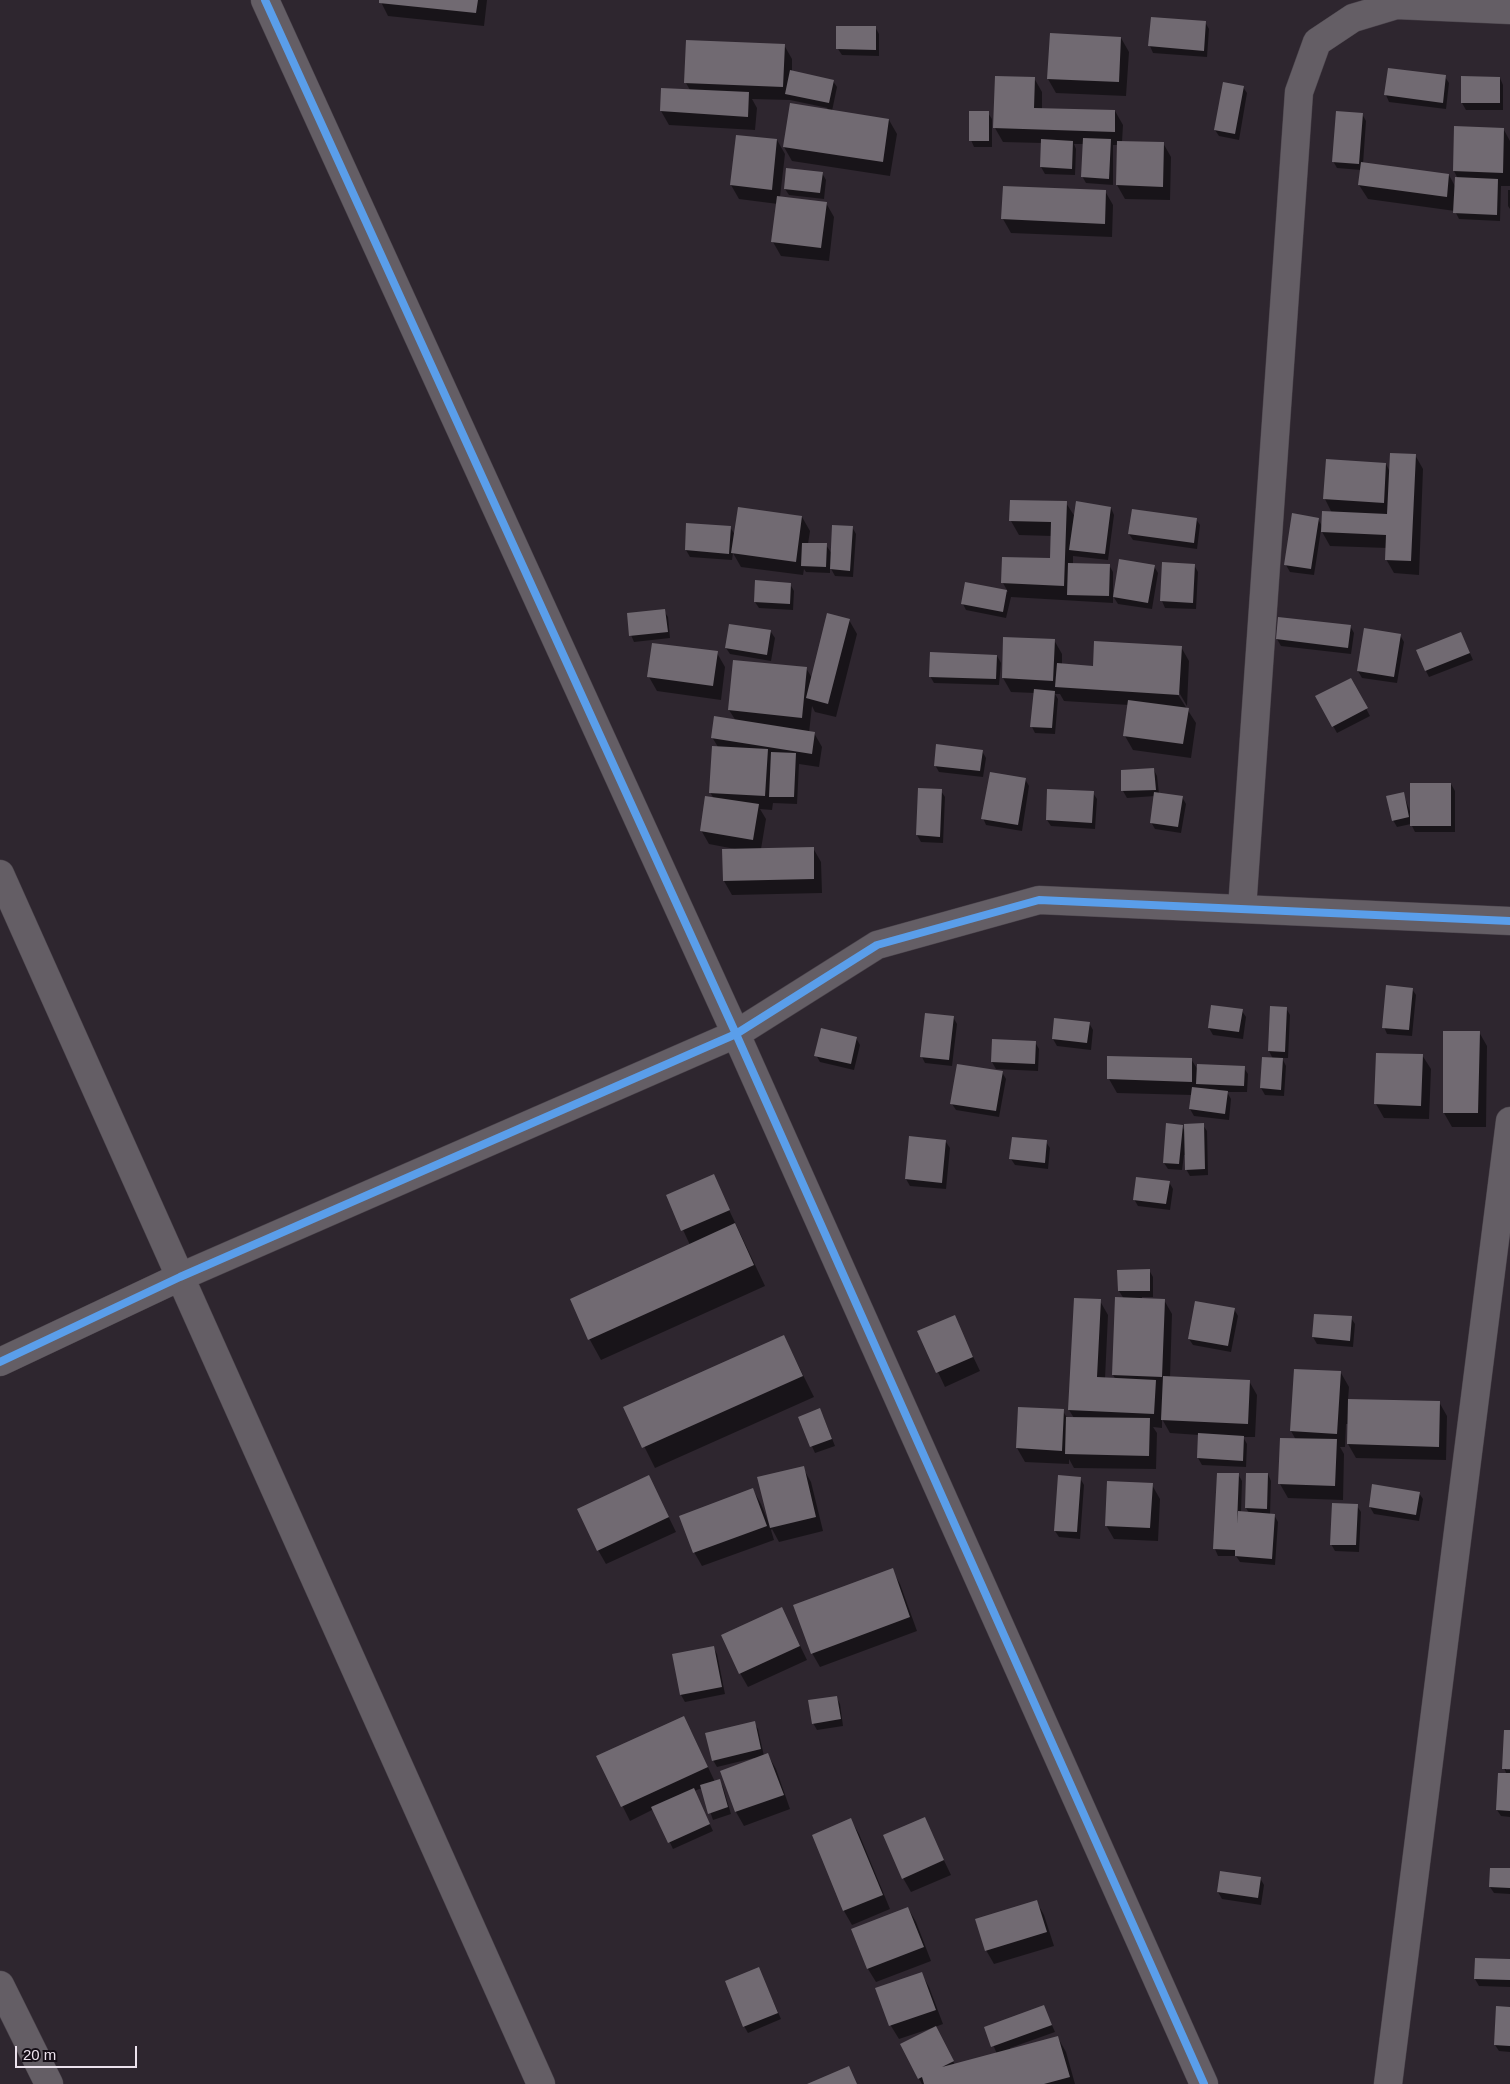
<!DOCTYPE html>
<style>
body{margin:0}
#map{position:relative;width:1510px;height:2084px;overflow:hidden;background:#2e262f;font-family:Arial,sans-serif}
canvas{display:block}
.scale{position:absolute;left:15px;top:2046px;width:122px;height:22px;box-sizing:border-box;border:2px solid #ece2ed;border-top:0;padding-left:6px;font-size:15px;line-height:18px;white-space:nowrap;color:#ece2ed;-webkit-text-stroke:4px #150e16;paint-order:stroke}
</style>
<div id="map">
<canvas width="1510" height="2084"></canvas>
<div class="scale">20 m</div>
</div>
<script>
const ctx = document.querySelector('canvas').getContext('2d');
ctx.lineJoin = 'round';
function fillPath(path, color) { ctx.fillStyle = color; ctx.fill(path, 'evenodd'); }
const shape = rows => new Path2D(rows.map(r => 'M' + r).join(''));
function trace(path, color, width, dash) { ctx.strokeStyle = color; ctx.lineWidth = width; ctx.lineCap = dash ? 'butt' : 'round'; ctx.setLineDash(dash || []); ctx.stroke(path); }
fillPath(shape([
 [380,0,487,0,484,26,388,16],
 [1205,22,1209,29,1207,57,1153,53,1150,46],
 [875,27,879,34,879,56,842,55,838,49],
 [1121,38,1129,52,1126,96,1056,93,1048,79],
 [784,45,792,59,792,72,833,81,837,87,832,111,889,120,897,134,890,176,792,161,784,147,828,108,790,100,752,99,757,108,755,130,669,125,661,111,663,89,690,90,686,83],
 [997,77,1034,78,1042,92,1042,110,1115,111,1123,125,1122,142,1163,143,1171,157,1170,200,1125,199,1117,185,1119,145,1113,145,1113,185,1086,183,1082,176,1084,144,1074,144,1076,149,1075,175,1045,174,1041,167,1042,143,1003,142,995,128],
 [1445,77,1449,83,1446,109,1389,102,1386,95],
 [1500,78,1503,85,1503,110,1466,110,1462,103],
 [1243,87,1247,93,1239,140,1219,136,1215,130],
 [988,113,992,119,992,147,974,147,971,140],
 [1362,114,1366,121,1363,164,1449,175,1456,188,1458,179,1454,171,1504,130,1510,141,1510,186,1501,186,1500,221,1459,219,1455,211,1368,199,1359,185,1361,170,1337,168,1333,161],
 [737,136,777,140,785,154,780,197,826,203,834,217,829,261,781,256,773,242,778,204,739,199,731,185],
 [822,173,826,180,824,199,789,195,785,189],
 [1004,187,1105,191,1113,205,1112,237,1011,233,1003,219],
 [1508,190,1510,190,1510,209,1508,206],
 [1415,455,1423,469,1419,575,1394,573,1386,559,1387,548,1330,546,1321,530,1314,575,1290,572,1286,565,1318,519,1322,526,1332,513,1325,499,1386,464,1390,472],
 [1066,503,1075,517,1111,508,1114,515,1108,560,1073,556,1073,564,1109,565,1113,572,1113,603,1011,597,1006,618,966,610,963,604,966,584,1008,592,1003,583,1003,558,1051,560,1052,536,1019,535,1011,521],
 [802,517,810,531,808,544,826,545,832,554,852,527,856,534,853,577,835,576,830,567,830,573,806,572,804,569,803,575,741,567,733,553,732,560,690,557,686,550,730,527,735,535],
 [1196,519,1200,525,1197,549,1133,540,1129,534],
 [1194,565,1198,572,1196,609,1165,608,1162,601],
 [1154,566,1158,573,1152,609,1118,604,1113,596],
 [790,584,794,591,793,610,759,608,755,602],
 [664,611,668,617,670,638,634,642,631,635],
 [849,620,857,634,836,717,815,712,812,706,809,733,814,733,822,747,819,767,799,764,797,804,773,803,772,810,760,809,766,819,761,849,813,848,821,862,822,893,732,895,724,881,735,849,709,844,701,830,714,799,710,792,718,747,712,737,736,721,729,710,806,668,812,678],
 [1350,626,1354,633,1351,654,1281,646,1277,639],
 [771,632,775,638,771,661,730,654,726,648],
 [1461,633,1473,660,1429,677,1426,671],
 [1400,635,1404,642,1397,683,1362,678,1358,671],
 [1054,640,1062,654,1062,665,1094,667,1181,647,1189,661,1187,706,1177,689,1175,690,1196,723,1191,758,1133,750,1125,736,1129,705,1064,701,1060,694,1055,694,1058,699,1055,734,1035,733,1032,727,1035,693,1011,692,1003,678],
 [717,653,725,667,721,700,657,691,649,677],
 [997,656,1001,663,999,685,934,683,930,676],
 [1351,680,1370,716,1337,733,1317,697],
 [982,751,986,758,983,777,939,772,935,765],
 [1154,770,1157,776,1159,794,1182,797,1186,804,1181,833,1155,829,1151,822,1155,796,1127,798,1123,791,1122,771],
 [1025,779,1029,786,1022,831,986,825,983,818],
 [1451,784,1455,791,1455,832,1415,832,1411,824,1397,827,1393,820,1403,793,1411,814],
 [919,789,941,791,945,797,943,843,921,842,917,835],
 [1093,793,1097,799,1095,829,1051,826,1047,820],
 [1412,989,1416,995,1412,1036,1387,1034,1384,1027],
 [1271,1007,1286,1008,1290,1015,1288,1058,1282,1058,1286,1066,1284,1096,1265,1095,1261,1088,1273,1059,1269,1051],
 [1242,1011,1246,1017,1243,1039,1213,1035,1209,1028],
 [953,1017,957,1024,952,1066,925,1063,922,1057],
 [1089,1023,1093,1030,1091,1050,1057,1046,1053,1039],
 [1479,1032,1487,1046,1486,1127,1452,1127,1444,1113],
 [856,1038,860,1045,854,1070,820,1062,816,1055],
 [1035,1042,1039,1049,1038,1071,996,1069,992,1062],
 [1377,1054,1422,1055,1431,1069,1429,1119,1384,1118,1376,1104],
 [1191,1059,1198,1070,1244,1068,1248,1074,1247,1092,1227,1092,1231,1099,1229,1120,1194,1116,1190,1109,1192,1095,1117,1093,1109,1079],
 [1002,1072,1006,1079,999,1117,956,1110,952,1104],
 [1203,1125,1207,1131,1208,1175,1190,1176,1186,1169,1186,1155,1184,1155,1182,1170,1168,1169,1164,1163,1182,1126,1185,1132],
 [946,1142,950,1148,946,1189,910,1186,906,1179],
 [1046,1142,1050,1148,1048,1169,1015,1165,1011,1159],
 [713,1176,765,1286,601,1360,590,1340,571,1299,690,1245,667,1195],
 [1169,1182,1173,1189,1170,1210,1138,1206,1134,1199],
 [1149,1270,1153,1277,1153,1297,1142,1297,1142,1299,1164,1300,1172,1314,1170,1378,1249,1381,1257,1395,1255,1437,1243,1437,1247,1444,1246,1467,1202,1465,1198,1458,1199,1435,1170,1433,1162,1419,1162,1428,1153,1427,1157,1433,1156,1469,1074,1468,1069,1459,1069,1464,1025,1462,1017,1448,1063,1411,1067,1418,1074,1418,1069,1410,1100,1301,1108,1315,1105,1379,1116,1380,1113,1375,1116,1299,1124,1299,1119,1291],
 [1234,1309,1238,1316,1231,1352,1193,1345,1189,1339],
 [1315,1315,1351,1318,1355,1324,1353,1347,1317,1344,1313,1337],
 [954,1317,980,1371,945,1387,919,1332],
 [784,1337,814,1397,655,1468,625,1408],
 [1341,1373,1349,1387,1348,1400,1439,1402,1447,1416,1446,1460,1356,1458,1348,1444,1349,1424,1346,1424,1345,1447,1340,1447,1344,1454,1343,1500,1288,1498,1280,1484,1296,1440,1291,1431],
 [823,1416,835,1446,815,1453,799,1418],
 [803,1468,811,1482,823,1531,779,1542,772,1529,771,1530,774,1540,702,1566,694,1552,753,1490,761,1504,769,1524,770,1524],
 [1238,1474,1242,1481,1241,1513,1249,1513,1246,1508,1268,1474,1271,1481,1270,1515,1274,1515,1278,1522,1275,1565,1240,1562,1236,1556,1218,1556,1215,1549],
 [649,1477,676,1532,606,1564,598,1550],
 [1080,1478,1084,1485,1080,1539,1059,1537,1055,1531],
 [1152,1485,1160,1499,1158,1541,1114,1539,1106,1525],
 [1419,1493,1423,1499,1419,1521,1374,1514,1370,1507],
 [1357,1506,1361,1512,1359,1552,1335,1551,1331,1544],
 [892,1570,900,1584,917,1631,820,1667,812,1653],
 [782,1609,807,1660,748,1687,740,1673],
 [713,1647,717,1654,725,1694,685,1702,681,1695,674,1655],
 [836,1697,840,1704,843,1726,817,1730,813,1723],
 [754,1723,758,1729,764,1756,768,1755,776,1769,790,1809,744,1826,736,1812,721,1772,754,1760,754,1758,717,1767,713,1760],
 [691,1731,715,1782,719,1780,723,1787,731,1814,713,1820,702,1788,694,1791,713,1831,673,1849,654,1809,630,1821,598,1757],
 [1510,1731,1510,1768,1506,1768,1506,1770,1510,1770,1510,1817,1501,1816,1497,1810,1507,1775,1504,1768],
 [924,1819,951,1875,911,1892,903,1878],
 [851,1820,859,1834,890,1909,852,1925,844,1911,813,1835],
 [1510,1870,1510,1894,1494,1893,1490,1887],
 [1260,1878,1264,1885,1261,1905,1222,1899,1218,1892],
 [1036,1901,1044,1915,1054,1946,994,1964,986,1950],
 [908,1908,916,1922,931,1961,876,1982,868,1969],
 [1510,1961,1510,1987,1479,1986,1475,1979],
 [759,1969,781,2019,748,2033,744,2026],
 [921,1973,929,1987,943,2024,935,2027,955,2065,997,2054,986,2028,1044,2007,1055,2032,1010,2048,1011,2050,1058,2038,1066,2052,1075,2084,922,2084,919,2079,932,2028,899,2039,891,2026,877,1989],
 [1510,2008,1510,2052,1499,2051,1495,2045]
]), '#0007');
fillPath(shape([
 [379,0,478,0,476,13,379,3],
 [1151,17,1206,21,1204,51,1148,46],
 [836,26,876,26,876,50,836,49],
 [1050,33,1121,37,1119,82,1047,79],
 [686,40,785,44,783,87,684,83],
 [1388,68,1446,75,1443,103,1384,95],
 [790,70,834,80,829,103,785,94],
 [995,76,1035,77,1034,108,1115,110,1115,132,993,128],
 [1461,76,1500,77,1500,103,1461,103],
 [1223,82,1244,86,1235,134,1214,130],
 [661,88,749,92,748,117,660,111],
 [790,103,889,119,883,162,783,147],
 [969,111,989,111,989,141,969,141],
 [1336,111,1363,113,1359,164,1332,162],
 [1454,126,1504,128,1503,173,1453,171],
 [736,135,777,139,772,190,730,185],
 [1083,138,1111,139,1109,179,1081,177],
 [1041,139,1073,141,1072,169,1040,167],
 [1117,141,1164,142,1163,187,1116,185],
 [1361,162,1449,174,1447,197,1358,185],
 [786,168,823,172,820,193,784,189],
 [1455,177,1498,179,1497,215,1453,213],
 [1003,186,1106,190,1105,224,1001,219],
 [777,196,827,202,821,248,771,242],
 [1390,453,1416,454,1411,561,1385,560,1386,535,1321,532,1322,511,1387,514],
 [1326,459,1386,463,1384,503,1323,499],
 [1010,500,1067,501,1064,586,1001,583,1002,557,1050,558,1051,522,1009,521],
 [1076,501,1111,507,1105,554,1069,550],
 [738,507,802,516,796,562,731,553],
 [1132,509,1197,518,1194,543,1128,534],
 [1292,513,1319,518,1311,569,1284,565],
 [686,523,731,526,729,554,685,550],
 [832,525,853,526,850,571,830,569],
 [802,543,827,543,826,567,801,566],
 [1119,559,1155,565,1148,603,1113,597],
 [1162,562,1195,564,1193,603,1160,601],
 [1068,563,1110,564,1109,596,1067,595],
 [755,580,791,583,790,604,754,602],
 [965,582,1007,590,1003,612,961,604],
 [665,609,668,632,629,636,627,613],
 [827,613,850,619,828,704,806,698],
 [1278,617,1351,625,1348,648,1276,639],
 [729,624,771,630,767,655,725,648],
 [1364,628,1401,634,1394,677,1357,671],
 [1461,632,1470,653,1425,671,1416,650],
 [1003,637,1055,639,1053,681,1002,678],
 [1094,641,1182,646,1179,695,1055,687,1057,663,1093,666],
 [652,643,718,651,713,686,647,677],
 [930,652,997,655,996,679,929,677],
 [733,660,807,667,802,718,728,710],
 [1351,678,1368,708,1332,727,1315,696],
 [1034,689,1055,691,1052,728,1030,727],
 [1128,700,1189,708,1183,744,1123,736],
 [714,716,815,732,812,754,711,738],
 [936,744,983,750,980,771,934,766],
 [712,746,768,749,765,796,709,793],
 [771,752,796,753,794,797,769,797],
 [1154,768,1156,790,1121,791,1121,770],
 [990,772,1026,778,1018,825,981,819],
 [1410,783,1451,783,1451,826,1410,826],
 [918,788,942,789,940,837,916,835],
 [1047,789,1094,791,1092,823,1046,820],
 [1154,792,1183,796,1178,827,1150,823],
 [1404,792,1409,817,1392,821,1386,796],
 [705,796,759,804,753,840,700,831],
 [814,847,814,879,723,881,722,849],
 [1386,985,1413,988,1409,1030,1382,1028],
 [1211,1005,1243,1009,1239,1032,1208,1028],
 [1270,1006,1287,1007,1285,1052,1268,1051],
 [925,1013,954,1016,949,1060,920,1057],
 [1054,1018,1090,1022,1087,1043,1052,1039],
 [821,1028,857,1037,851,1064,814,1056],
 [1443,1031,1480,1031,1478,1113,1443,1113],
 [992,1039,1036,1041,1035,1064,991,1062],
 [1376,1053,1423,1054,1421,1106,1374,1104],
 [1107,1056,1192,1058,1192,1082,1107,1079],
 [1262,1057,1283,1058,1281,1090,1260,1088],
 [957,1064,1003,1071,996,1111,950,1104],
 [1197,1064,1245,1066,1244,1086,1196,1084],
 [1192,1087,1228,1091,1225,1114,1189,1109],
 [1166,1123,1183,1125,1179,1164,1163,1163],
 [1204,1123,1205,1169,1185,1170,1184,1124],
 [909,1136,946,1140,942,1183,905,1179],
 [1012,1137,1047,1140,1045,1163,1009,1159],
 [714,1174,730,1210,681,1231,666,1195],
 [1136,1177,1170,1181,1166,1204,1133,1200],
 [735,1223,754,1265,588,1340,570,1299],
 [1150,1269,1150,1291,1118,1291,1117,1270],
 [1115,1297,1165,1299,1162,1377,1112,1375],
 [1074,1298,1101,1299,1097,1377,1156,1380,1154,1414,1068,1410],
 [1195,1301,1235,1308,1228,1346,1188,1339],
 [1314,1314,1352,1316,1350,1341,1312,1337],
 [955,1315,973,1357,936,1373,917,1331],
 [784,1335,803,1376,642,1448,623,1407],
 [1294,1369,1341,1371,1337,1434,1290,1431],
 [1163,1376,1250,1380,1248,1424,1161,1420],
 [1348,1399,1440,1401,1439,1447,1347,1444],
 [1018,1407,1064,1409,1062,1451,1016,1448],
 [820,1408,832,1439,810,1447,798,1417],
 [1066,1417,1150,1418,1149,1456,1065,1454],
 [1198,1433,1244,1436,1243,1461,1197,1458],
 [1280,1438,1337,1439,1335,1486,1278,1484],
 [804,1466,816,1517,770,1528,757,1477],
 [1217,1473,1239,1473,1237,1524,1238,1511,1275,1514,1272,1559,1235,1556,1235,1550,1213,1549],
 [1246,1473,1268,1473,1267,1509,1245,1508],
 [649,1475,669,1517,597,1551,577,1509],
 [1058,1475,1081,1477,1077,1532,1054,1531],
 [1107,1481,1153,1483,1150,1528,1105,1526],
 [1372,1484,1420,1492,1416,1515,1369,1507],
 [753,1488,767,1526,693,1553,679,1516],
 [1332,1503,1358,1504,1356,1545,1330,1545],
 [893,1568,910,1617,811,1654,793,1605],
 [782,1607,800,1646,739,1674,721,1635],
 [714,1646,722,1687,680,1695,672,1654],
 [837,1696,841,1719,812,1724,808,1700],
 [684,1716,708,1767,621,1807,596,1756],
 [755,1721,761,1749,712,1761,705,1733],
 [1504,1730,1510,1730,1510,1769,1502,1769],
 [768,1753,784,1795,735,1812,720,1771],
 [1498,1773,1510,1773,1510,1811,1496,1810],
 [720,1779,728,1807,708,1814,700,1785],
 [694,1788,710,1824,668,1843,651,1807],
 [925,1817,944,1860,902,1879,883,1835],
 [851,1818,883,1895,843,1911,812,1835],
 [1490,1868,1510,1868,1510,1888,1489,1887],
 [1220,1871,1261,1877,1258,1898,1217,1892],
 [1037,1900,1047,1932,985,1951,975,1919],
 [908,1907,924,1947,867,1969,851,1929],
 [1475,1958,1510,1959,1510,1980,1474,1979],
 [759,1967,778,2013,743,2027,725,1981],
 [922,1972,936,2010,889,2026,875,1988],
 [1044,2005,1052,2025,991,2047,984,2027],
 [1496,2006,1510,2007,1510,2046,1494,2045],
 [936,2026,954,2061,942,2067,1058,2036,1070,2077,1044,2084,924,2084,922,2077,918,2079,900,2044],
 [849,2066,857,2084,807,2084]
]), '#716a72');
const minor = shape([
 [265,0,736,1034,1204,2084],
 [0,874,541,2084],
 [1242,909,1299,92,1317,42,1353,18,1396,5,1510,10],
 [0,1362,180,1277,736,1034,877,945,1039,900,1510,921],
 [0,1985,49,2084],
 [1388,2084,1510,1121]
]);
trace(minor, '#49424a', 29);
trace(minor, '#645e65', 28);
trace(shape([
 [265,0,736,1034,1204,2084],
 [0,1362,180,1277,736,1034,877,945,1039,900,1510,921]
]), '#5a9eea', 8);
</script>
